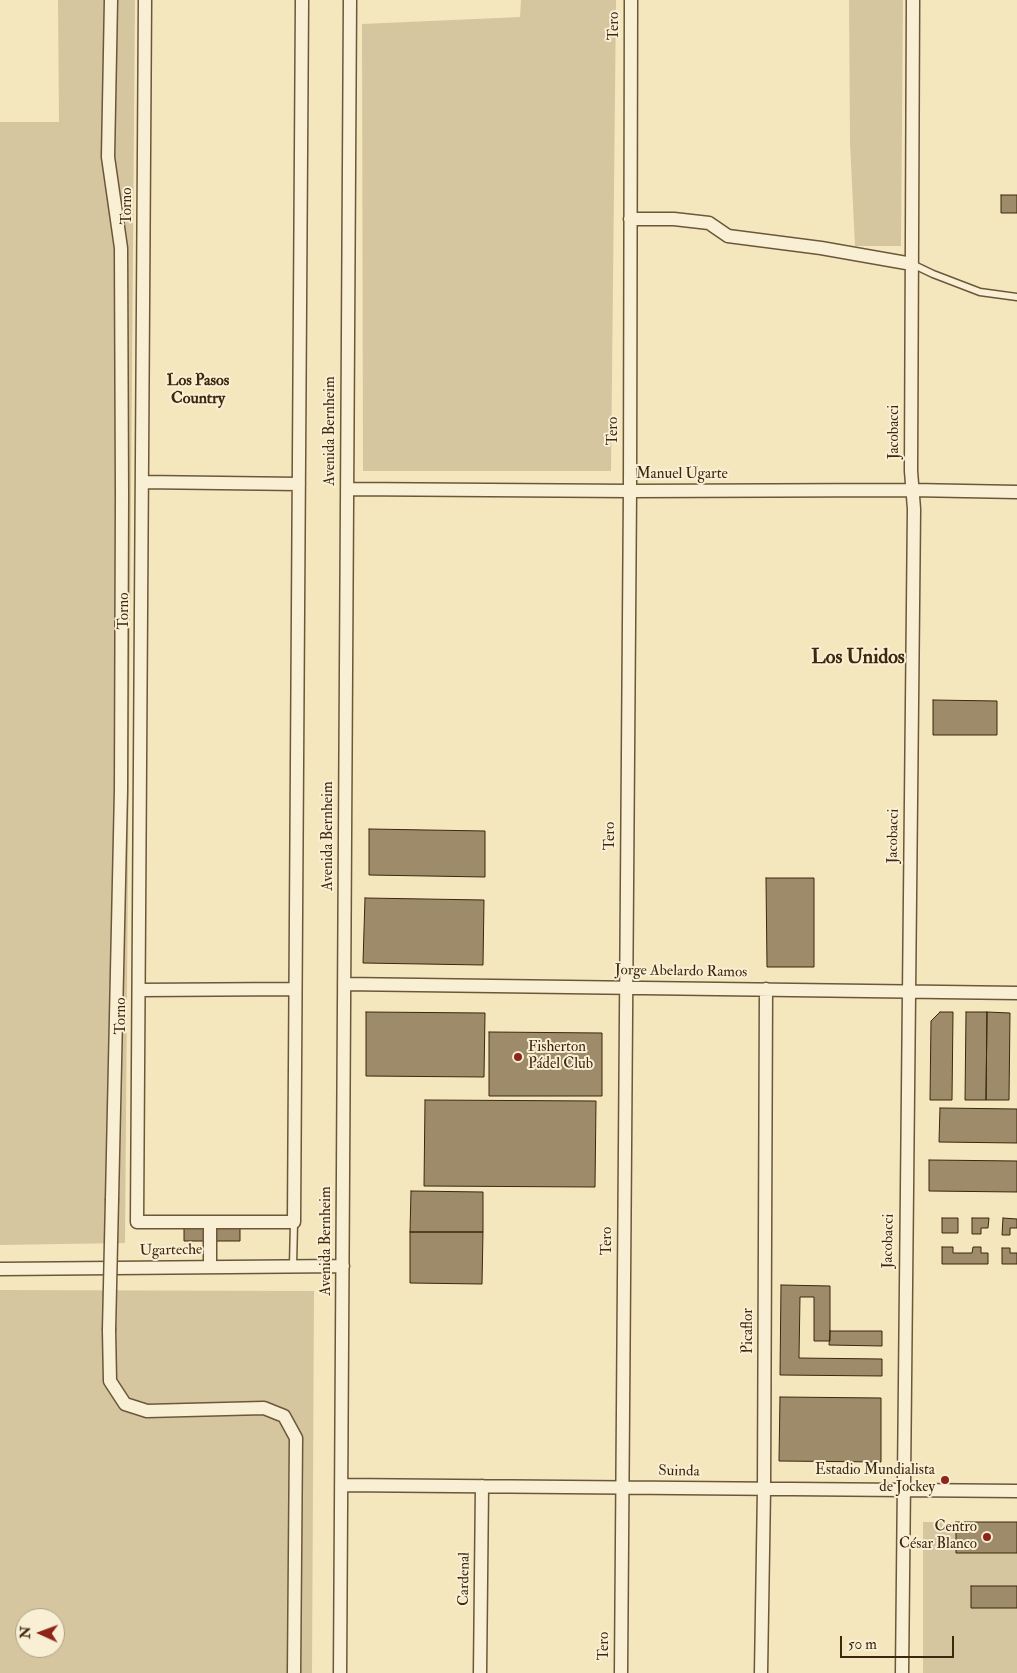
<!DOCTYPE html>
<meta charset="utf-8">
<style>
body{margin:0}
#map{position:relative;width:1017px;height:1673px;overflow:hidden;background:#f4e7bd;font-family:"IM FELL Double Pica",serif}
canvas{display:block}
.north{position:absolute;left:15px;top:1608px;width:50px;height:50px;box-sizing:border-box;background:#f8efd4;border:1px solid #ae9f84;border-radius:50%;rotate:272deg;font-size:14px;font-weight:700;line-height:20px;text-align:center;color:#3e270d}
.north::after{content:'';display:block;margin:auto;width:18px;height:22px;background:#8f2418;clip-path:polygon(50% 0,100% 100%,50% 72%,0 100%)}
.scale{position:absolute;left:840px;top:1636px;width:114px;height:22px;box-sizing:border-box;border:2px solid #3e270d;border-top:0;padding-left:6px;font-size:15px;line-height:18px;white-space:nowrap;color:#3e270d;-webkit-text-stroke:4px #f8efd4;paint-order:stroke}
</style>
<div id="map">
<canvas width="1017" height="1673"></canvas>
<div class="north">N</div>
<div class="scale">50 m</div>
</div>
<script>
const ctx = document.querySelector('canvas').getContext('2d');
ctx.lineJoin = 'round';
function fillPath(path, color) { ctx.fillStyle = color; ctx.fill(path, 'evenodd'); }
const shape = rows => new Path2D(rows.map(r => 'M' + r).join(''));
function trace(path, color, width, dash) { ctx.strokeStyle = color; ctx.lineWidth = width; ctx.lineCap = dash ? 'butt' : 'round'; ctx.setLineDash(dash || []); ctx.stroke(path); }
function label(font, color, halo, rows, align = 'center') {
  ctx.font = font + ' "IM FELL Double Pica",serif'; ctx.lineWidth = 4; ctx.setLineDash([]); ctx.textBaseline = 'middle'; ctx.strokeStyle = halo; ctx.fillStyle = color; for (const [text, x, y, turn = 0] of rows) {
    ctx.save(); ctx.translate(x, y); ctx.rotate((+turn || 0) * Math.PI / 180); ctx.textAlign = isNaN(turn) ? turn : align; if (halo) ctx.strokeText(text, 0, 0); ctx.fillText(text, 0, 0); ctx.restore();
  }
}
fillPath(shape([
 [58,0,135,0,125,1243,0,1245,0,122,59,122],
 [521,0,616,0,611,471,363,471,362,24,520,17],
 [849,0,903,0,901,246,855,246,850,143],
 [0,1290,314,1291,312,1673,0,1673],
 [25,1618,55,1618,55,1648,25,1648],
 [923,1522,1017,1522,1017,1673,923,1673]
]), '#d5c69f');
const building = shape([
 [1001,195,1017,195,1017,213,1001,213,1001,195],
 [933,700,997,701,997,735,933,735,933,700],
 [369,829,485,831,485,877,369,875,369,829],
 [766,878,814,878,814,967,767,967,766,878],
 [365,898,484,900,483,965,363,963,365,898],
 [366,1012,485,1013,484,1077,366,1076,366,1012],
 [940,1012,953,1012,952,1100,930,1100,931,1021,940,1012],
 [966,1012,987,1012,986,1100,965,1100,966,1012],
 [987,1012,1010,1013,1009,1100,986,1100,987,1012],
 [489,1032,602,1033,602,1096,489,1096,489,1032],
 [425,1100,596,1101,595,1187,424,1186,425,1100],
 [940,1108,1017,1109,1017,1143,939,1142,940,1108],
 [929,1160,1017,1161,1017,1192,929,1191,929,1160],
 [411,1191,483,1192,483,1232,410,1232,411,1191],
 [942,1218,958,1218,958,1233,942,1233,942,1218],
 [972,1218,989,1218,988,1228,981,1228,981,1234,972,1234,972,1218],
 [1003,1218,1017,1219,1017,1228,1010,1228,1010,1235,1002,1235,1003,1218],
 [184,1227,240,1227,240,1241,184,1241,184,1227],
 [410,1232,483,1232,482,1284,410,1283,410,1232],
 [942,1247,953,1247,953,1253,972,1253,973,1247,981,1247,981,1253,988,1253,988,1264,942,1264,942,1247],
 [1002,1248,1010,1248,1010,1253,1017,1253,1017,1264,1002,1264,1002,1248],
 [781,1285,830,1286,830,1341,814,1341,814,1297,800,1297,799,1358,882,1359,882,1376,780,1375,781,1285],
 [830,1331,882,1331,882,1346,829,1345,830,1331],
 [780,1397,881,1398,881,1462,779,1461,780,1397],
 [956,1522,1017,1522,1017,1553,956,1553,956,1522],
 [971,1586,1017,1586,1017,1608,971,1608,971,1586]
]);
fillPath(building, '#9d8b69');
trace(building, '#3e270d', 1);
const lane = shape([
 [912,264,933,274,980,292,1017,297],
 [293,1266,294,1222]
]);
const street = shape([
 [111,0,108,157,121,248,122,495,121,790,112,1199],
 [145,0,137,1222,294,1222,302,0],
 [630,219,674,219,709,223,728,236,821,248,912,264],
 [142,482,299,484],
 [347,489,630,491,912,490,1017,492],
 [344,984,1017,993],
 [139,990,295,989],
 [210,1267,210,1222],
 [0,1269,343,1266],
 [109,1330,110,1381,125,1404,147,1411,264,1408,284,1416,296,1438,294,1673],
 [341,1485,1017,1491],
 [340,1673,350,0],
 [480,1673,482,1486],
 [621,1673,630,491,631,0],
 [761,1673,764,1489,766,989],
 [902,1673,914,509,911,471,913,0]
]);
trace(lane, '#6c5739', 9);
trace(street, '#6c5739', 15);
trace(lane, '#f8efd4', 6);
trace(street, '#f8efd4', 12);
const streetBridge = shape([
 [109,1330,112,1199]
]);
trace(streetBridge, '#6c5739', 15, []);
trace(streetBridge, '#f8efd4', 12);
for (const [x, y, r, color] of [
 [518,1057,5,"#8f2418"],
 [945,1480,5,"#8f2418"],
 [987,1537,5,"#8f2418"]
]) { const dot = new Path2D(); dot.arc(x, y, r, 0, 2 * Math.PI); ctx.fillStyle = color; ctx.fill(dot); trace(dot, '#f8efd4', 2); }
label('15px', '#3e270d', '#f8efd4', [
 ["Tero",615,26,-90],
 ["Torno",128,206,-90],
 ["Avenida Bernheim",331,431,-90],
 ["Tero",614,431,-90],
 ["Jacobacci",895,432,-90],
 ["Manuel Ugarte",682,475],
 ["Torno",125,611,-90],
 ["Avenida Bernheim",329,836,-90],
 ["Tero",611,836,-90],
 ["Jacobacci",894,836,-89],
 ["Jorge Abelardo Ramos",681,972,1],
 ["Torno",122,1016,-90],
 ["Avenida Bernheim",327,1241,-90],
 ["Tero",608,1241,-90],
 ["Jacobacci",889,1241,-89],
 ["Ugarteche",171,1251,-1],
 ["Picaflor",749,1331,-90],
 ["Suinda",679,1472,1],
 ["Cardenal",465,1579,-89],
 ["Tero",605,1646,-90]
]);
label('15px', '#3e270d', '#f8efd4', [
 ["Fisherton",528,1048,"left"],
 ["Pádel Club",528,1065,"left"],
 ["Estadio Mundialista",935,1471],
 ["de Jockey",935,1488],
 ["Centro",977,1528],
 ["César Blanco",977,1545]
], 'right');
label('bold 16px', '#3e270d', '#f8efd4', [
 ["Los Pasos",198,382],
 ["Country",198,400]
]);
label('bold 20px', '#3e270d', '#f8efd4', [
 ["Los Unidos",858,659]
]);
</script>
